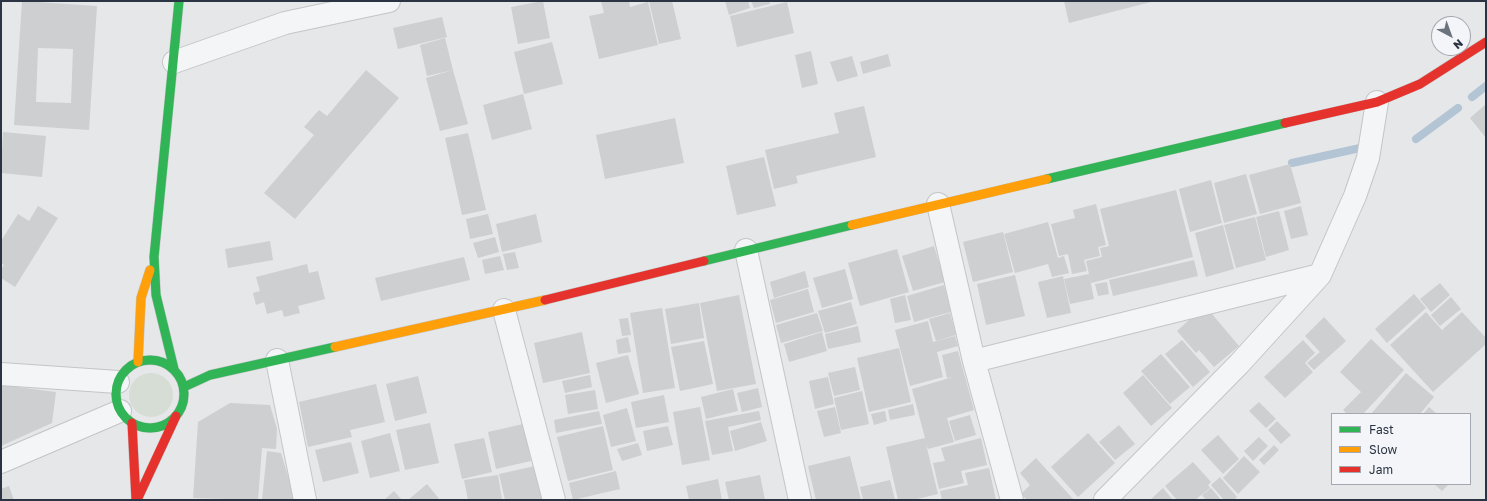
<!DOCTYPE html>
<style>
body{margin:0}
#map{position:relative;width:1487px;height:501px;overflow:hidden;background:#e5e7e9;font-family:"Golos Text",sans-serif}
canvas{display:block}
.frame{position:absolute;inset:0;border:2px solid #2a3443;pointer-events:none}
.legend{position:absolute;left:1331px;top:413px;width:140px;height:72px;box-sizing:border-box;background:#f3f5f8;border:1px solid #a3a8b0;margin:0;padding:5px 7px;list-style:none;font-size:12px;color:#2a3443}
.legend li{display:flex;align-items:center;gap:8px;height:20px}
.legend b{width:20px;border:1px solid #a3a8b0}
.north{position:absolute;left:1431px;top:16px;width:40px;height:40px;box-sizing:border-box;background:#f3f5f8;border:1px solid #a3a8b0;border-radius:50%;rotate:139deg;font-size:11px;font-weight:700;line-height:16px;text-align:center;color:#2a3443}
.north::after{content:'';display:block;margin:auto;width:14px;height:18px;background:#6b737d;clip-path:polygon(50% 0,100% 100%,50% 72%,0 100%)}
</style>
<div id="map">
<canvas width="1487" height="501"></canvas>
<div class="frame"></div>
<ul class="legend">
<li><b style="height:5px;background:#30b455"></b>Fast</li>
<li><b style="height:5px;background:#ff9f0a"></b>Slow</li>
<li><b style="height:5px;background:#e5322d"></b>Jam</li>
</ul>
<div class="north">N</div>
</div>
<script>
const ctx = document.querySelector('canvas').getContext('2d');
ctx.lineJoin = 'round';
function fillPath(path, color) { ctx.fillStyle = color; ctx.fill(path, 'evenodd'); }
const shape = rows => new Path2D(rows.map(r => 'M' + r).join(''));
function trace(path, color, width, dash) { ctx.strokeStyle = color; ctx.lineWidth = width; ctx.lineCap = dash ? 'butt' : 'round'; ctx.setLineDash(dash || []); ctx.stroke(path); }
fillPath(shape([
 '129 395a22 22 0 1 1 44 0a22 22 0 1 1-44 0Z'
]), '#d6ddd5');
trace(shape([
 [1472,97,1486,86],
 [1416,139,1458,108],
 [1292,163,1360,148]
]), '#b3c4d4', 8);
fillPath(shape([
 [22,1,97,6,89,130,14,125],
 [38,48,73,49,71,103,36,102],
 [543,1,550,38,518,44,511,7],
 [601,1,629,1,630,7,648,2,658,45,599,59,589,16,604,13],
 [649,1,672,1,681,39,659,44],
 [725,1,748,1,750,8,729,15],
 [751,1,769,1,770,4,754,8],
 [1064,1,1151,1,1151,2,1069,23],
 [787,2,794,33,737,47,730,16],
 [442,17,447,37,398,49,393,28],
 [445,38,453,70,427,76,420,45],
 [552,42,563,84,524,94,514,52],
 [811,51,818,84,802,88,795,55],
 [888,54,891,66,863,74,860,62],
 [852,56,858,76,837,82,830,62],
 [366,70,399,98,295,219,264,193,314,135,304,127,319,110,327,116],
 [453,70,468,124,440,131,426,78],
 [523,94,532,129,492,140,483,105],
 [1486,104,1486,138,1470,118],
 [864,106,876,157,796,176,798,183,774,189,765,150,839,133,834,113],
 [675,118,684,163,605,179,596,135],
 [3,132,46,136,42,177,1,173],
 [468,133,486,210,462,215,445,138],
 [764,157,776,206,737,215,726,166],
 [1290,164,1301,203,1260,214,1249,175],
 [1246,174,1257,214,1224,223,1214,183],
 [1211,180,1222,223,1190,232,1179,189],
 [1176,190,1193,257,1091,283,1086,261,1102,257,1100,248,1109,246,1100,209],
 [1096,204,1106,245,1098,247,1100,256,1084,260,1087,271,1072,274,1068,254,1059,256,1051,224,1075,218,1073,210],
 [38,206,58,218,15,287,1,278,1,270,4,265,1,263,1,241,18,214,29,221],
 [1301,206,1308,235,1291,239,1284,211],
 [1279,211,1289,250,1266,257,1256,217],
 [488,214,493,234,470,239,466,219],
 [536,214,542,242,502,252,496,224],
 [1255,217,1266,260,1236,268,1224,225],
 [1048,222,1058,258,1064,256,1069,273,1052,277,1048,264,1015,273,1004,234],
 [1223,225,1234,269,1206,277,1195,233],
 [1003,232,1013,272,973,282,963,242],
 [495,237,499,252,478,258,473,243],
 [270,241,273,260,228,268,225,249],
 [934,246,945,282,913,291,902,256],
 [897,249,909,292,860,306,848,263],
 [515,252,519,268,507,270,503,254],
 [500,256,504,270,485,274,482,260],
 [464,257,470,280,381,301,375,278],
 [1194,260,1198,276,1113,296,1109,280],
 [307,264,309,273,318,271,325,299,298,306,300,313,284,317,282,310,267,314,264,302,256,305,253,293,260,291,256,277],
 [845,269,853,299,822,308,813,278],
 [805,271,809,287,774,298,770,282],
 [1089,274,1094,299,1070,304,1064,279],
 [1015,275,1025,316,986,325,977,284],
 [1063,276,1071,313,1047,318,1038,282],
 [1107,282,1109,294,1098,296,1095,284],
 [1440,283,1450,295,1431,312,1420,299],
 [944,285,951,312,914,322,907,296],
 [808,289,814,312,776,323,770,300],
 [1414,294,1426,308,1387,343,1375,329],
 [739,295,756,384,717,391,700,303],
 [905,295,911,320,895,323,890,299],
 [1451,297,1461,309,1440,326,1431,315],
 [851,302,857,324,825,333,818,311],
 [699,303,704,338,671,344,665,309],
 [662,308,675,388,643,393,630,313],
 [1426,312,1442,330,1462,312,1486,338,1486,344,1433,392,1390,345],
 [817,313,823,331,781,343,776,325],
 [950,313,956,335,936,341,929,319],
 [1212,314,1239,346,1214,367,1199,350,1196,353,1177,331,1191,318],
 [1324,317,1346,341,1314,370,1307,363,1320,352,1305,336],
 [628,318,631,335,622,336,619,319],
 [928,321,933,342,955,336,958,346,937,352,943,377,910,386,895,330],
 [858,326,861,342,828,349,825,334],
 [582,332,590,373,543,383,534,343],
 [822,332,827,351,789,362,784,344],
 [628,337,631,352,618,354,616,340],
 [1371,339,1404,370,1363,414,1347,414,1343,410,1361,392,1340,372],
 [1182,340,1210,372,1193,387,1165,354],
 [1303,340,1315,353,1305,363,1313,372,1285,398,1264,377],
 [704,341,713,384,680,391,671,347],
 [899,348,911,402,869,412,857,358],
 [958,351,974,410,947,418,954,442,928,449,926,444,938,494,913,500,898,500,886,447,925,438,912,389,953,377,947,378,942,355],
 [1161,354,1190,387,1170,404,1141,371],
 [628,355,639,394,606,403,596,363],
 [855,367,860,390,834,396,828,373],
 [1406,373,1434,397,1420,414,1371,414],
 [590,375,592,387,565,393,562,381],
 [1143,375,1172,408,1151,426,1123,393],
 [418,376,427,413,395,421,386,384],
 [828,377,834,404,815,409,809,381],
 [376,384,385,422,350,430,352,437,308,447,299,402],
 [1,385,56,392,52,423,1,446],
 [758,388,762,407,742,412,737,393],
 [733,389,738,411,706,419,701,397],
 [595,390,598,409,568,414,565,395],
 [862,391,869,424,841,430,834,398],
 [664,395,669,422,636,428,631,402],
 [1259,402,1276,419,1266,428,1249,411],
 [230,403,270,405,277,429,276,449,262,448,258,500,193,498,198,422],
 [913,404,915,415,890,420,888,410],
 [700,407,710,460,682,465,673,412],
 [835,407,841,433,824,437,817,411],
 [1429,407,1437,414,1423,414],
 [627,408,636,441,611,447,603,415],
 [599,411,602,424,556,433,554,420],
 [759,411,761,420,728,427,733,451,712,455,705,421],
 [885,411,887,421,874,425,871,414],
 [970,415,976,435,955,441,949,421],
 [1277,421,1291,435,1281,444,1268,430],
 [761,422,767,441,735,451,730,431],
 [430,423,439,463,405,470,396,430],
 [523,424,531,461,496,469,488,432],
 [1119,425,1135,444,1115,460,1099,442],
 [603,426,613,470,568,481,557,437],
 [668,426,673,445,647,451,643,431],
 [390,433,400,471,370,478,361,441],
 [1088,433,1115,463,1078,497,1051,467],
 [1218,435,1239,459,1223,474,1201,450],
 [1259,437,1268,446,1253,461,1244,451],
 [484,438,492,472,462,479,454,444],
 [981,438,987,465,961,471,964,483,939,489,933,463,945,461,941,448],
 [351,442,359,473,323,482,315,450],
 [638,443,642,455,622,461,617,449],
 [1274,445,1279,450,1264,465,1259,460],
 [267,451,281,453,295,500,262,500],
 [850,456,861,500,816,500,808,466],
 [1244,456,1260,472,1238,494,1223,478],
 [1036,458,1074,500,1027,500,1021,494,1030,485,1020,473],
 [1193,462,1211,482,1208,485,1210,488,1195,500,1177,500,1165,486],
 [535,466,543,500,505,500,499,474],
 [989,468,996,500,942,500,940,491,968,485,965,473],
 [616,471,620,489,573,500,569,483],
 [498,475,502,500,468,500,464,480],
 [760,475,765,500,729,500,725,482],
 [1220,477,1237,497,1234,500,1224,500,1211,485],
 [718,479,722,500,689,500,686,486],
 [890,480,895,500,863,500,860,487],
 [427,484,440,500,408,500],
 [1434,484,1449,484,1442,491],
 [9,486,14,500,1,500,1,489],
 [1163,488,1173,500,1150,500],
 [1211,488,1221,500,1206,500,1202,495],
 [394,491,402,500,384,500]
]), '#cdcfd1');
const street = shape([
 [174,62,285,23,389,1],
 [938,204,974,361,1012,500],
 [746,250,800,500],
 [504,310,554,500],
 [277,360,305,500],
 [974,361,1320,275],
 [1,374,118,382],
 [1,462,120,411],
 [1105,500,1239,364,1320,275,1355,196,1368,158,1377,102]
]);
const fast = shape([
 [1047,179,1285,123],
 [704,261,852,225],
 '116 394a34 34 0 1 1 68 0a34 34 0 1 1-68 0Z',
 [174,369,156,295,154,257,179,1],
 [184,387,210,375,335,347]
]);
const slow = shape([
 [852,225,1047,179],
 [335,347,545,300],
 [138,362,141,298,150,270]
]);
const jam = shape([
 [1285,123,1377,102,1420,84,1486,42],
 [545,300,704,261],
 [132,423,136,500],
 [137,500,176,416]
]);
trace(street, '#c3c5c7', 24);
trace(fast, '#c3c5c7', 10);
trace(slow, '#c3c5c7', 10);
trace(jam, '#c3c5c7', 10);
trace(street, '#f4f5f6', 22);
trace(fast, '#30b455', 9);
trace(slow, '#ff9f0a', 9);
trace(jam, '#e5322d', 9);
</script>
